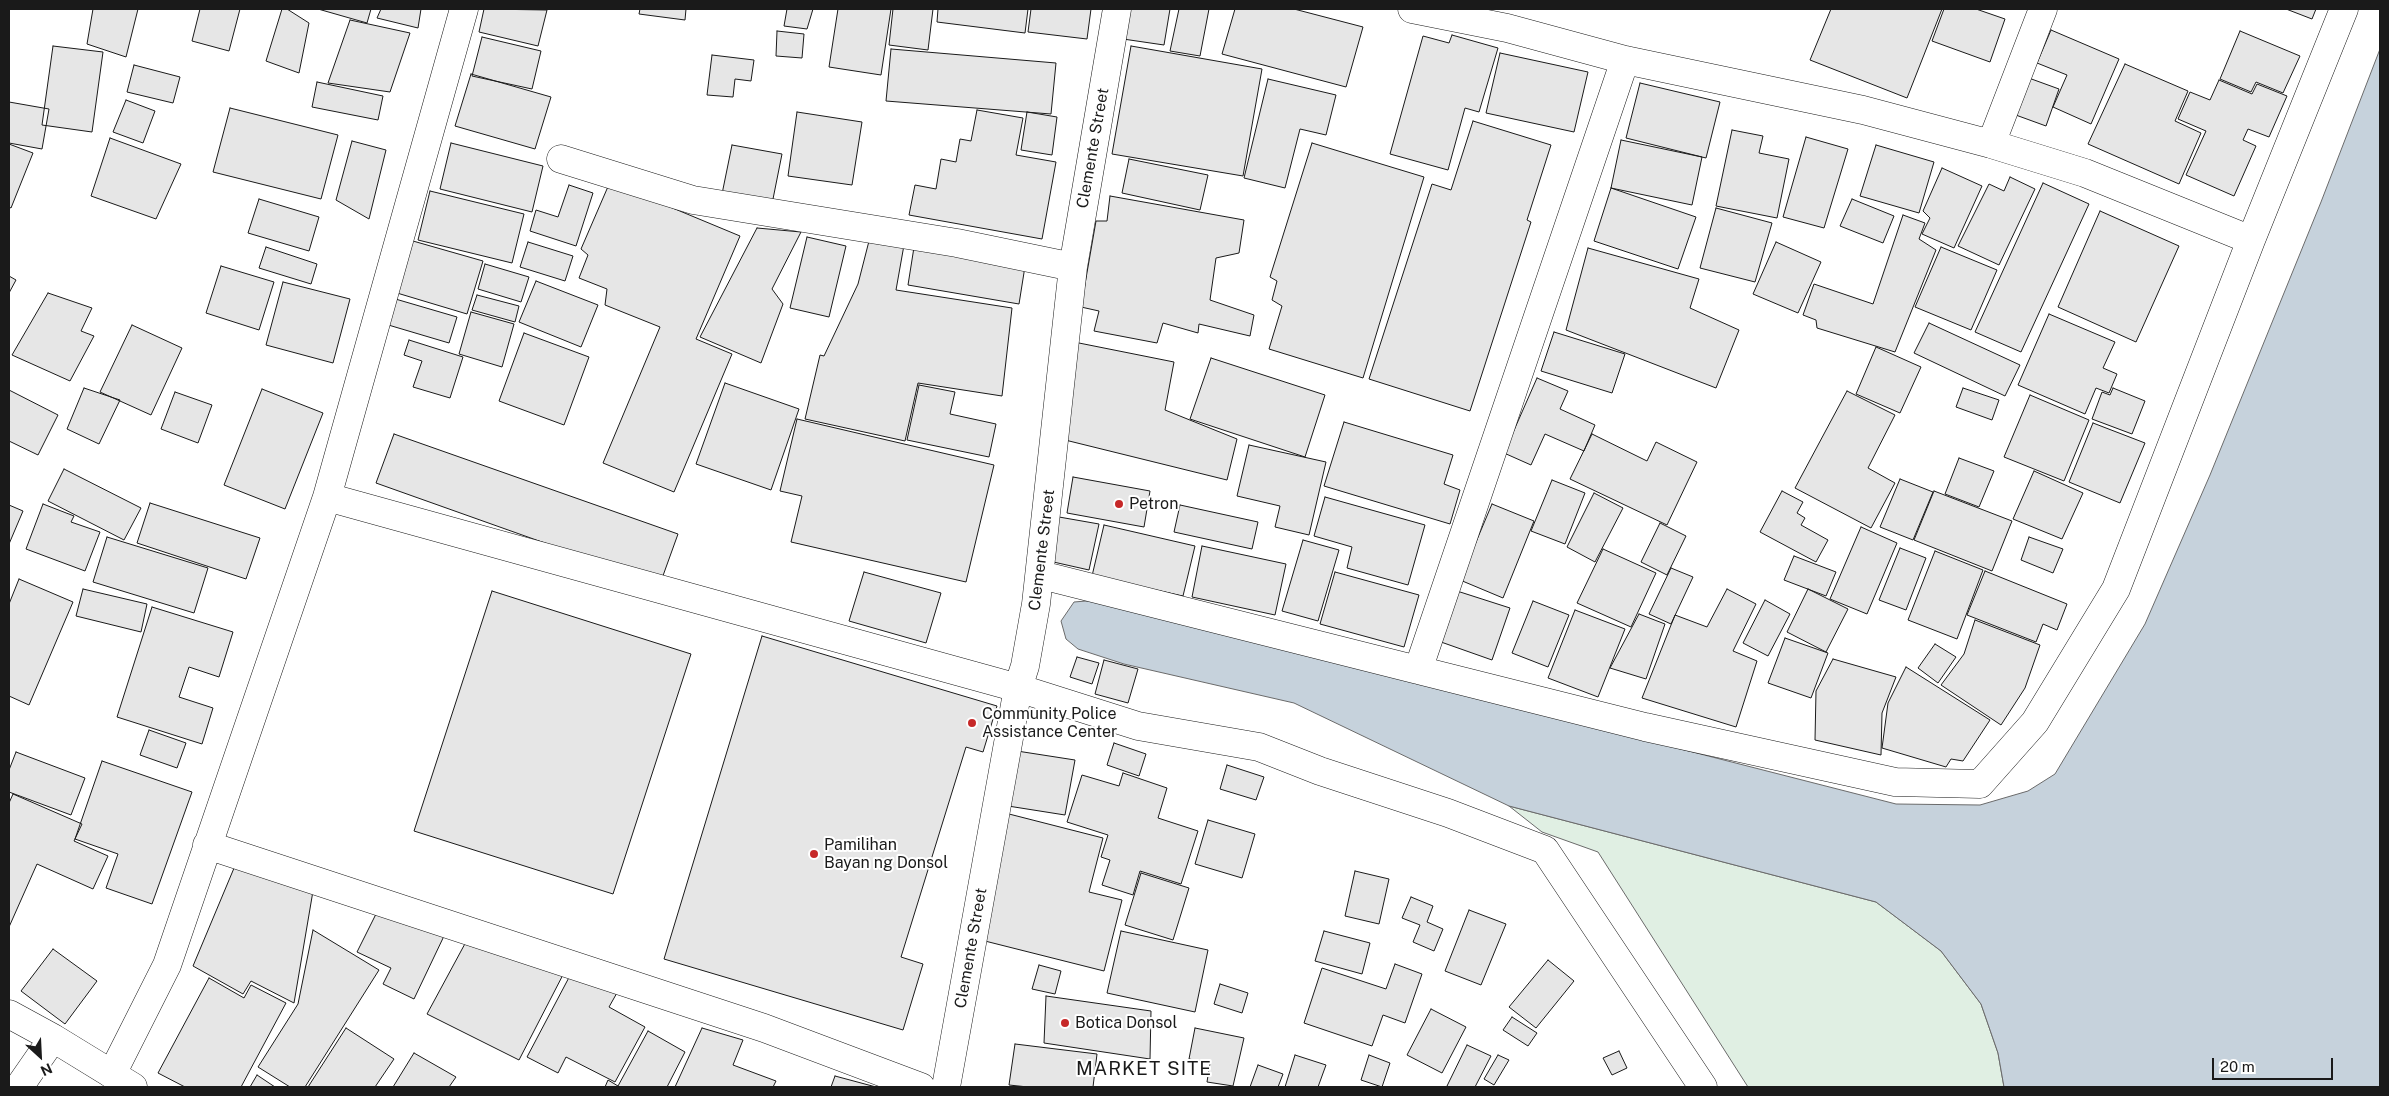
<!DOCTYPE html>
<style>
body{margin:0}
#map{position:relative;width:2389px;height:1096px;overflow:hidden;background:#fff;font-family:"Public Sans",sans-serif}
canvas{display:block}
.frame{position:absolute;inset:0;border:10px solid #1a1a1a;pointer-events:none}
.north{position:absolute;left:15px;top:1031px;width:50px;height:50px;-webkit-text-stroke:4px #fff;paint-order:stroke;rotate:155deg;font-size:14px;font-weight:700;line-height:20px;text-align:center;color:#1a1a1a}
.north::after{content:'';display:block;margin:auto;width:18px;height:22px;background:#1a1a1a;clip-path:polygon(50% 0,100% 100%,50% 72%,0 100%)}
.scale{position:absolute;left:2212px;top:1058px;width:121px;height:22px;box-sizing:border-box;border:2px solid #1a1a1a;border-top:0;padding-left:6px;font-size:15px;line-height:18px;white-space:nowrap;color:#1a1a1a;-webkit-text-stroke:4px #fff;paint-order:stroke}
</style>
<div id="map">
<canvas width="2389" height="1096"></canvas>
<div class="frame"></div>
<div class="north">N</div>
<div class="scale">20 m</div>
</div>
<script>
const ctx = document.querySelector('canvas').getContext('2d');
ctx.lineJoin = 'round';
function fillPath(path, color) { ctx.fillStyle = color; ctx.fill(path, 'evenodd'); }
const shape = rows => new Path2D(rows.map(r => 'M' + r).join(''));
function trace(path, color, width, dash) { ctx.strokeStyle = color; ctx.lineWidth = width; ctx.lineCap = dash ? 'butt' : 'round'; ctx.setLineDash(dash || []); ctx.stroke(path); }
function label(font, color, halo, rows, align = 'center') {
  ctx.font = font + ' "Public Sans",sans-serif'; ctx.lineWidth = 4; ctx.setLineDash([]); ctx.textBaseline = 'middle'; ctx.strokeStyle = halo; ctx.fillStyle = color; for (const [text, x, y, turn = 0] of rows) {
    ctx.save(); ctx.translate(x, y); ctx.rotate((+turn || 0) * Math.PI / 180); ctx.textAlign = isNaN(turn) ? turn : align; if (halo) ctx.strokeText(text, 0, 0); ctx.fillText(text, 0, 0); ctx.restore();
  }
}
const green = shape([
 [1509,806,1876,902,1941,951,1981,1004,1998,1053,2004,1087,1748,1087,1598,852,1542,832,1509,806]
]);
fillPath(green, '#e0efe3');
trace(green, '#6a6a6a', 1);
const water = shape([
 [2380,49,2380,1087,2004,1087,1998,1053,1981,1004,1941,951,1876,902,1509,806,1294,703,1124,664,1078,649,1066,639,1061,621,1074,602,1098,600,1896,804,1980,805,2028,791,2055,774,2145,624,2210,475,2321,202,2380,49]
]);
fillPath(water, '#c6d2dc');
trace(water, '#6a6a6a', 1);
const building = shape([
 [93,9,138,9,126,57,87,44,93,9],
 [200,9,240,9,229,51,192,41,200,9],
 [282,9,287,9,309,23,299,73,266,61,282,9],
 [318,9,371,9,367,23,318,9],
 [381,9,421,9,418,28,377,18,381,9],
 [484,9,547,10,538,46,479,32,484,9],
 [640,9,686,9,685,20,639,14,640,9],
 [787,9,813,9,807,29,784,26,787,9],
 [838,9,891,9,881,75,829,67,838,9],
 [893,9,933,9,928,50,889,45,893,9],
 [938,9,1028,9,1025,33,937,22,938,9],
 [1031,9,1091,9,1087,39,1028,32,1031,9],
 [1127,9,1170,9,1164,45,1123,39,1127,9],
 [1179,9,1209,9,1200,56,1170,51,1179,9],
 [1235,9,1294,9,1363,27,1346,87,1222,54,1235,9],
 [1831,9,1942,9,1907,98,1810,60,1831,9],
 [1944,9,1976,9,2005,19,1990,62,1932,41,1944,9],
 [2286,9,2316,9,2312,19,2286,9],
 [350,20,410,33,390,92,328,83,350,20],
 [2051,30,2119,59,2091,124,2053,107,2067,75,2037,63,2051,30],
 [777,31,804,34,802,58,776,56,777,31],
 [2240,31,2300,56,2283,93,2256,82,2251,92,2220,79,2240,31],
 [1452,35,1498,48,1479,112,1465,108,1448,170,1390,154,1423,36,1449,43,1452,35],
 [482,37,541,51,532,89,472,76,482,37],
 [53,46,103,52,92,132,42,125,53,46],
 [1131,46,1262,69,1243,176,1112,154,1131,46],
 [891,49,1056,63,1051,114,886,101,891,49],
 [1500,53,1588,72,1574,132,1486,113,1500,53],
 [712,55,754,60,751,81,735,79,733,97,707,95,712,55],
 [2125,64,2188,91,2175,121,2201,133,2179,184,2088,144,2125,64],
 [134,65,180,77,173,103,127,92,134,65],
 [471,74,551,97,535,149,455,126,471,74],
 [2026,77,2059,89,2046,126,2013,114,2026,77],
 [1268,79,1336,95,1326,135,1300,129,1285,188,1244,178,1268,79],
 [2219,80,2252,94,2257,84,2287,96,2269,137,2248,129,2243,140,2256,146,2234,196,2186,175,2206,131,2178,119,2190,92,2210,100,2219,80],
 [317,82,383,96,378,120,312,107,317,82],
 [1640,83,1720,102,1706,158,1626,138,1640,83],
 [126,100,155,111,143,143,113,132,126,100],
 [9,102,49,109,42,149,9,143,9,102],
 [230,108,338,135,321,199,213,172,230,108],
 [977,110,1023,118,1016,155,1056,162,1042,239,909,215,915,185,936,189,941,159,956,162,960,139,971,141,977,110],
 [797,112,862,122,852,185,788,176,797,112],
 [1027,112,1057,117,1052,155,1021,150,1027,112],
 [1473,121,1551,145,1527,220,1531,222,1470,411,1369,379,1432,184,1451,190,1473,121],
 [1732,130,1763,136,1759,153,1789,159,1777,218,1716,206,1732,130],
 [1806,137,1848,149,1824,228,1783,217,1806,137],
 [110,138,181,164,156,219,91,196,110,138],
 [1621,140,1702,157,1692,205,1611,188,1621,140],
 [352,141,386,150,369,219,336,200,352,141],
 [451,143,543,166,532,212,440,189,451,143],
 [1312,143,1424,177,1363,378,1269,349,1282,306,1272,300,1277,281,1270,277,1312,143],
 [9,144,33,153,11,208,9,207,9,144],
 [732,145,782,154,772,204,722,194,732,145],
 [1876,145,1934,162,1919,213,1860,196,1876,145],
 [1129,159,1208,175,1200,210,1122,193,1129,159],
 [1942,168,1982,186,1954,248,1922,234,1930,218,1923,211,1942,168],
 [2010,177,2035,189,1999,265,1958,246,1989,184,2004,191,2010,177],
 [610,182,740,236,696,339,732,354,674,492,603,463,660,327,605,305,607,289,579,278,588,255,581,249,610,182],
 [2043,183,2089,204,2021,352,1975,332,2043,183],
 [569,185,593,193,576,246,530,231,536,210,558,217,569,185],
 [1611,188,1696,217,1678,269,1594,241,1611,188],
 [430,191,524,214,512,263,418,240,430,191],
 [1110,196,1244,220,1239,253,1216,258,1210,300,1254,315,1250,336,1199,324,1198,333,1163,323,1157,343,1094,331,1099,311,1081,307,1096,221,1107,221,1110,196],
 [259,199,319,217,309,251,248,233,259,199],
 [1852,199,1894,216,1883,243,1840,226,1852,199],
 [1716,208,1772,223,1755,282,1700,268,1716,208],
 [2100,211,2179,246,2136,342,2058,307,2100,211],
 [1903,215,1925,223,1919,239,1936,250,1895,352,1817,328,1816,320,1803,315,1814,284,1873,304,1903,215],
 [757,228,801,232,772,289,783,304,761,363,700,337,757,228],
 [807,237,846,246,829,317,790,308,807,237],
 [413,241,483,261,467,314,397,293,413,241],
 [869,241,904,245,896,290,1012,308,1002,396,918,383,905,441,805,419,820,355,824,356,858,284,869,241],
 [915,241,1026,260,1019,304,908,285,915,241],
 [528,242,573,256,565,281,520,267,528,242],
 [1776,242,1821,262,1798,313,1753,294,1776,242],
 [266,247,317,264,311,284,259,268,266,247],
 [1941,247,1997,270,1971,330,1915,307,1941,247],
 [1588,248,1699,279,1690,308,1739,330,1716,388,1566,330,1588,248],
 [485,264,529,277,521,302,478,289,485,264],
 [221,266,274,282,259,330,206,313,221,266],
 [9,276,16,280,9,293,9,276],
 [536,281,598,305,581,347,519,322,536,281],
 [283,282,350,299,333,363,266,345,283,282],
 [48,293,92,308,81,331,94,336,70,381,12,355,48,293],
 [477,295,519,306,515,322,472,310,477,295],
 [392,298,457,317,449,343,385,324,392,298],
 [471,312,514,324,502,367,459,354,471,312],
 [2049,314,2115,342,2103,368,2117,374,2109,393,2096,388,2085,414,2018,385,2049,314],
 [1929,323,2020,365,2005,396,1914,353,1929,323],
 [132,325,182,348,151,415,100,392,132,325],
 [1554,332,1625,354,1612,393,1541,371,1554,332],
 [524,333,589,357,564,425,499,401,524,333],
 [409,340,463,357,450,398,413,387,422,361,404,355,409,340],
 [1069,341,1174,362,1165,410,1237,439,1227,480,1057,438,1069,341],
 [1876,347,1921,367,1900,413,1856,394,1876,347],
 [1211,358,1325,395,1305,457,1190,419,1211,358],
 [1537,378,1568,391,1560,409,1595,425,1584,451,1545,434,1531,465,1504,453,1537,378],
 [725,383,799,409,771,490,696,464,725,383],
 [919,385,955,392,950,414,996,424,989,457,907,440,919,385],
 [84,388,120,400,99,444,67,429,84,388],
 [1963,388,1999,400,1992,420,1956,407,1963,388],
 [2113,388,2145,401,2132,434,2092,419,2102,392,2110,395,2113,388],
 [262,389,323,413,285,509,224,485,262,389],
 [9,390,58,415,38,455,9,441,9,390],
 [1847,391,1895,415,1868,468,1895,483,1871,528,1795,488,1847,391],
 [175,392,212,405,198,443,161,429,175,392],
 [2030,395,2089,420,2064,481,2004,457,2030,395],
 [797,419,994,465,966,582,791,542,802,496,780,491,797,419],
 [1344,422,1453,455,1444,484,1460,490,1450,524,1324,486,1344,422],
 [2093,423,2145,443,2120,503,2069,482,2093,423],
 [394,434,678,534,660,584,376,483,394,434],
 [1592,434,1647,461,1656,442,1697,462,1667,525,1570,479,1592,434],
 [1249,445,1326,462,1309,535,1275,527,1280,506,1237,496,1249,445],
 [1959,458,1994,471,1979,507,1945,494,1959,458],
 [64,469,141,508,124,540,48,501,64,469],
 [2034,471,2083,493,2062,539,2013,519,2034,471],
 [1073,477,1150,491,1144,527,1067,513,1073,477],
 [1900,479,1933,492,1913,540,1880,527,1900,479],
 [1552,480,1585,493,1565,544,1531,531,1552,480],
 [1782,491,1803,502,1797,513,1805,518,1801,525,1828,540,1816,562,1760,532,1782,491],
 [1934,491,2012,521,1992,571,1914,540,1934,491],
 [1594,493,1623,508,1595,562,1567,547,1594,493],
 [1325,497,1425,525,1408,585,1347,568,1352,547,1314,536,1325,497],
 [150,503,260,538,246,579,137,543,150,503],
 [43,504,74,516,71,522,100,532,85,571,26,549,43,504],
 [1492,504,1534,521,1503,598,1460,580,1492,504],
 [9,505,23,511,9,544,9,505],
 [1180,505,1258,522,1252,549,1174,532,1180,505],
 [1059,517,1099,524,1089,570,1049,561,1059,517],
 [1660,523,1686,536,1667,575,1641,562,1660,523],
 [1104,525,1195,546,1183,596,1092,576,1104,525],
 [1861,527,1897,543,1867,614,1830,599,1861,527],
 [107,537,208,568,194,613,93,582,107,537],
 [2029,537,2063,549,2053,573,2021,560,2029,537],
 [1303,540,1339,550,1318,621,1282,611,1303,540],
 [1202,546,1286,564,1275,615,1192,597,1202,546],
 [1900,548,1926,558,1906,610,1879,600,1900,548],
 [1603,549,1656,573,1631,627,1577,603,1603,549],
 [1935,551,1983,570,1957,639,1908,620,1935,551],
 [1794,556,1836,572,1826,596,1784,580,1794,556],
 [1671,568,1693,577,1671,624,1649,614,1671,568],
 [1985,571,2067,604,2057,630,2043,624,2036,642,1967,615,1985,571],
 [864,572,941,593,926,643,849,621,864,572],
 [1335,572,1419,595,1404,647,1320,624,1335,572],
 [19,579,73,602,29,705,9,696,9,604,19,579],
 [83,589,147,604,141,632,76,616,83,589],
 [1727,589,1756,604,1733,651,1757,661,1736,727,1642,698,1675,615,1707,627,1727,589],
 [1808,589,1848,609,1826,652,1787,632,1808,589],
 [492,591,691,654,613,894,414,831,492,591],
 [1457,591,1510,608,1492,660,1441,642,1457,591],
 [1765,600,1790,614,1768,656,1743,643,1765,600],
 [1533,601,1569,615,1548,667,1512,653,1533,601],
 [152,607,233,632,219,677,189,667,179,697,213,708,202,744,117,717,152,607],
 [1575,610,1625,629,1598,697,1548,678,1575,610],
 [1639,614,1665,624,1646,679,1610,668,1639,614],
 [1975,620,2040,645,2025,688,2001,725,1941,685,1964,654,1975,620],
 [762,636,997,706,983,752,966,747,901,957,923,964,903,1030,664,959,762,636],
 [1785,638,1828,653,1811,698,1768,683,1785,638],
 [1935,644,1956,657,1938,683,1918,668,1935,644],
 [1077,657,1099,663,1092,684,1070,677,1077,657],
 [1833,659,1896,677,1882,713,1881,755,1815,740,1816,691,1833,659],
 [1104,660,1138,669,1128,703,1095,694,1104,660],
 [1906,667,1990,720,1963,761,1951,759,1946,767,1882,748,1888,703,1906,667],
 [149,730,186,743,177,768,140,755,149,730],
 [1114,743,1146,754,1139,776,1107,765,1114,743],
 [1017,751,1075,760,1065,815,1008,806,1017,751],
 [16,752,85,778,71,815,9,792,9,770,16,752],
 [102,761,192,792,152,904,106,888,118,854,75,839,102,761],
 [1227,765,1264,777,1256,800,1220,789,1227,765],
 [1123,773,1167,788,1158,818,1198,831,1181,884,1140,871,1133,895,1102,885,1110,860,1101,857,1108,835,1067,822,1082,775,1119,786,1123,773],
 [13,794,82,824,74,841,108,856,93,889,37,864,9,927,9,803,13,794],
 [1009,814,1103,838,1089,892,1122,900,1104,971,977,939,1009,814],
 [1208,820,1255,834,1242,878,1195,864,1208,820],
 [237,861,313,891,294,1003,251,981,243,994,193,966,237,861],
 [1355,871,1389,879,1379,924,1345,916,1355,871],
 [1141,873,1189,888,1173,940,1125,925,1141,873],
 [1411,897,1433,906,1427,922,1443,929,1434,951,1413,942,1420,925,1402,918,1411,897],
 [380,906,444,936,414,999,383,984,391,968,357,952,380,906],
 [1469,910,1506,924,1481,985,1445,971,1469,910],
 [313,930,379,970,305,1087,290,1087,258,1067,298,1004,313,930],
 [1121,931,1208,950,1195,1012,1107,993,1121,931],
 [1324,931,1370,943,1362,974,1315,961,1324,931],
 [467,940,567,967,519,1060,427,1014,467,940],
 [53,949,97,981,65,1024,21,991,53,949],
 [1548,960,1574,981,1536,1028,1509,1007,1548,960],
 [1395,964,1422,974,1405,1023,1383,1015,1372,1046,1304,1023,1322,968,1386,989,1395,964],
 [1039,965,1061,971,1055,994,1032,989,1039,965],
 [574,968,618,991,609,1007,645,1027,615,1082,566,1057,558,1073,527,1057,574,968],
 [209,978,244,998,251,985,286,1003,241,1087,185,1087,158,1073,209,978],
 [1220,984,1248,993,1242,1013,1214,1004,1220,984],
 [1046,996,1151,1011,1150,1059,1044,1043,1046,996],
 [1431,1009,1466,1027,1442,1073,1407,1055,1431,1009],
 [1512,1017,1537,1033,1528,1046,1503,1030,1512,1017],
 [346,1028,394,1059,375,1087,308,1087,346,1028],
 [702,1028,743,1040,733,1065,776,1081,773,1087,675,1087,702,1028],
 [1195,1028,1244,1038,1233,1086,1207,1082,1210,1063,1189,1059,1195,1028],
 [648,1031,685,1052,667,1087,605,1087,608,1080,618,1086,648,1031],
 [1015,1044,1097,1054,1093,1087,1028,1087,1009,1085,1015,1044],
 [1467,1045,1491,1056,1475,1087,1450,1087,1447,1086,1467,1045],
 [1619,1051,1627,1068,1612,1075,1603,1058,1619,1051],
 [414,1053,456,1077,449,1087,393,1087,414,1053],
 [1295,1055,1326,1065,1318,1087,1285,1087,1295,1055],
 [1369,1055,1390,1063,1382,1087,1361,1080,1369,1055],
 [1498,1055,1509,1060,1494,1085,1484,1079,1498,1055],
 [1258,1065,1283,1074,1278,1087,1250,1087,1258,1065],
 [257,1075,275,1087,250,1087,257,1075],
 [835,1076,876,1087,831,1087,835,1076]
]);
fillPath(building, '#e6e6e6');
trace(building, '#1a1a1a', 1);
const street = shape([
 [1412,9,1507,28,1625,60,1863,110,1991,144,2085,173,2251,240],
 [1991,144,2043,9],
 [561,159,693,200,957,243,1073,267],
 [327,497,1018,688,1138,726,1259,747,1320,771,1448,813,1545,850,1703,1087],
 [1041,575,1418,670,1625,60],
 [1418,670,1645,727,1895,782,1980,784,2035,722,2116,589,2251,240,2344,9],
 [207,845,764,1028,921,1087],
 [112,1074,167,965,327,497,464,9],
 [946,1087,1018,688,1025,666,1036,604,1073,267,1117,9]
]);
const secondary = shape([
 [9,1014,53,1038,133,1087],
 [19,1087,53,1038]
]);
trace(street, '#1a1a1a', 29);
trace(secondary, '#1a1a1a', 29);
trace(street, '#fff', 28);
trace(secondary, '#fff', 28);
for (const [x, y, r, color] of [
 [1119,504,5,"#c62828"],
 [972,723,5,"#c62828"],
 [814,854,5,"#c62828"],
 [1065,1023,5,"#c62828"]
]) { const dot = new Path2D(); dot.arc(x, y, r, 0, 2 * Math.PI); ctx.fillStyle = color; ctx.fill(dot); trace(dot, '#fff', 2); }
label('16px', '#1a1a1a', '#fff', [
 ["Clemente Street",1093,148,-80],
 ["Clemente Street",1042,550,-83],
 ["Clemente Street",971,948,-80]
]);
label('16px', '#1a1a1a', '#fff', [
 ["Petron",1129,504],
 ["Community Police",982,714],
 ["Assistance Center",982,732],
 ["Pamilihan",824,845],
 ["Bayan ng Donsol",824,863],
 ["Botica Donsol",1075,1023]
], 'left');
ctx.letterSpacing = '1px';
label('19px', '#1a1a1a', '#fff', [
 ["MARKET SITE",1144,1069]
]);
ctx.letterSpacing = '0px';
</script>
